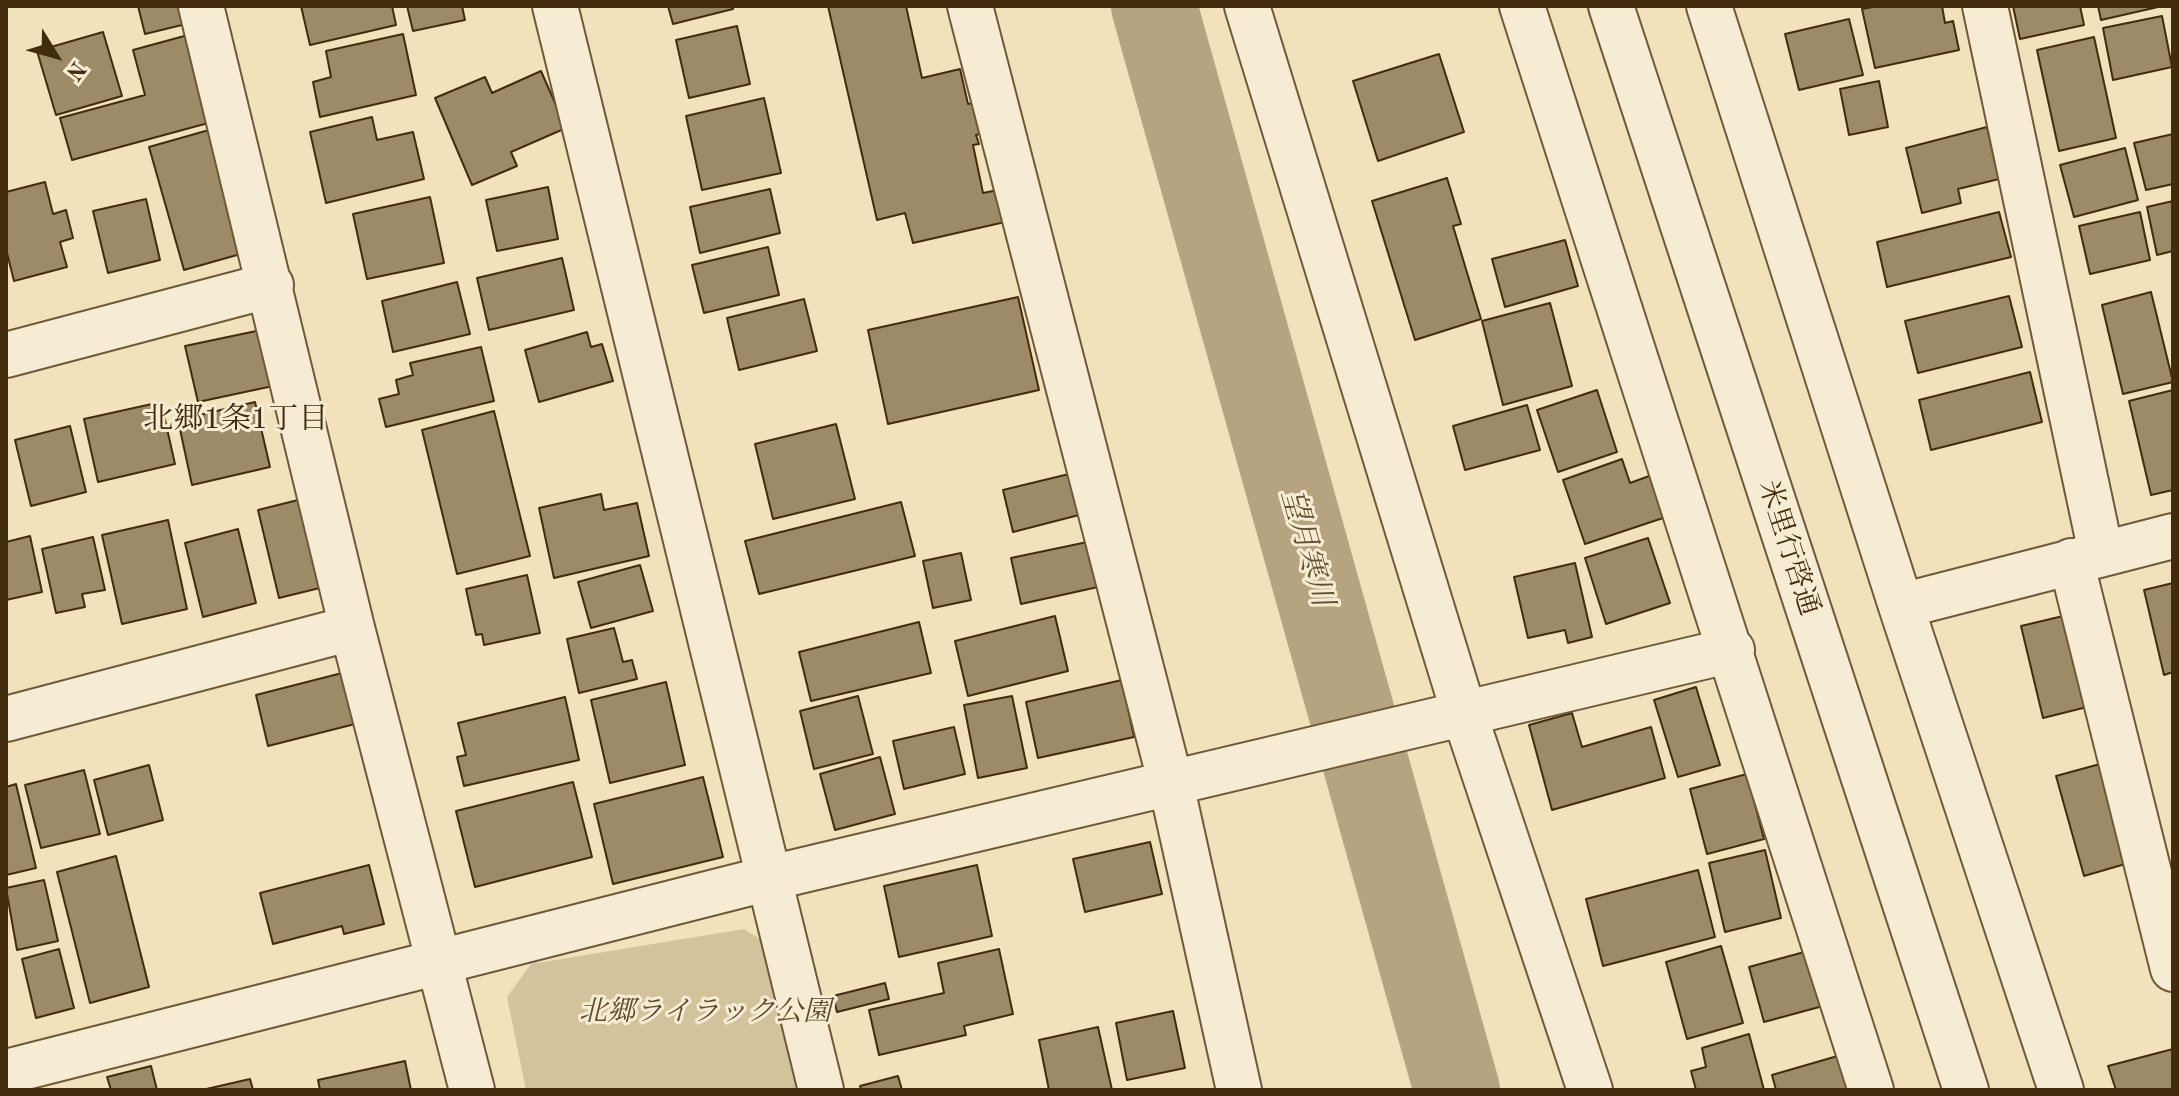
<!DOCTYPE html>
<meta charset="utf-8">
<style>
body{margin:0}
#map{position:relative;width:2179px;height:1096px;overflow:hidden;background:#f1e2bb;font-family:"Old Standard TT",serif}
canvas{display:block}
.frame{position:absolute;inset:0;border:8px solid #422c0d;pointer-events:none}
.north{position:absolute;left:16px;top:16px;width:80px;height:80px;-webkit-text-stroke:6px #f6ecd3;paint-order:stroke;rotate:127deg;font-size:22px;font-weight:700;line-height:32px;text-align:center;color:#422c0d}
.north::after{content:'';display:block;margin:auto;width:28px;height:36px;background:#422c0d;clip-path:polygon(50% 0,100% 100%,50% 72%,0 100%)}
</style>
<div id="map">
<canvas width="2179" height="1096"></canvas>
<div class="frame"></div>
<div class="north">N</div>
</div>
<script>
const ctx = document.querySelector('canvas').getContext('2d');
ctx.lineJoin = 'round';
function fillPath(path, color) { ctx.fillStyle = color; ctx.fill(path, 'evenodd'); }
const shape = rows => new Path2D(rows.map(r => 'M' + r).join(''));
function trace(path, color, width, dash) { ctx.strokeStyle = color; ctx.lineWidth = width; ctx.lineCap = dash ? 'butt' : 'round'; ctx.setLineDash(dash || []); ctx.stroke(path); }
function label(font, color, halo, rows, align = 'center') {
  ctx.font = font + ' "Old Standard TT","Noto Serif JP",serif'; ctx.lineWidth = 6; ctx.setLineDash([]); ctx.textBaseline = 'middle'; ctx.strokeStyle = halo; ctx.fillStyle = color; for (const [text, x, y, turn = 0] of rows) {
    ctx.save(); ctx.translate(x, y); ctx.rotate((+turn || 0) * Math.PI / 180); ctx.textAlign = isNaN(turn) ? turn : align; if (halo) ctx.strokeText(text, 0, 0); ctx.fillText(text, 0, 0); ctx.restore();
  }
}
fillPath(shape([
 [744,929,771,946,804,1090,526,1090,507,997,531,964]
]), '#d3c39d');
trace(shape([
 [1154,6,1457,1090]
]), '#b6a480', 86);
const building = shape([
 [138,6,182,6,186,24,145,34,138,6],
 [301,6,392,6,396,25,310,45,301,6],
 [407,6,462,6,465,20,413,31,407,6],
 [668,6,733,6,733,9,673,24,668,6],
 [828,6,906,6,922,78,960,69,968,104,979,102,986,132,976,135,979,144,973,145,983,193,998,190,1005,222,913,243,905,213,877,220,828,6],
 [1878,6,1942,6,1945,23,1953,21,1959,50,1875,68,1862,9,1878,6],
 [2013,6,2080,6,2084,25,2020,39,2013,6],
 [2098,6,2157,6,2158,7,2101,20,2098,6],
 [2162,16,2172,67,2113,80,2103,28,2162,16],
 [1849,19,1863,75,1799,90,1785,34,1849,19],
 [737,26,750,84,689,98,676,40,737,26],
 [103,32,122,96,56,115,37,51,103,32],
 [199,32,223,119,72,160,60,118,145,95,133,50,199,32],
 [403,34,416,95,320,117,313,82,331,77,326,51,403,34],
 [2094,37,2116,138,2059,151,2037,50,2094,37],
 [1439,54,1464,132,1378,161,1353,81,1439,54],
 [541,71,566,128,511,152,517,166,472,185,435,98,485,77,492,93,541,71],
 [1879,81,1888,127,1849,135,1840,89,1879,81],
 [764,98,781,173,702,190,686,116,764,98],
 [372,117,377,140,413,132,424,179,326,203,310,132,372,117],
 [1987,127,1999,179,1958,189,1961,203,1922,213,1906,148,1987,127],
 [209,130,244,253,184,270,149,147,209,130],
 [2173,134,2173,184,2146,190,2134,143,2173,134],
 [2125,148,2138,200,2074,217,2060,165,2125,148],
 [1447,178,1461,224,1453,226,1481,319,1415,340,1372,201,1447,178],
 [45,182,53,214,66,210,73,238,60,242,67,267,14,281,6,249,6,192,45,182],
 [548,187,558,239,497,251,486,200,548,187],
 [770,189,780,233,700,253,690,207,770,189],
 [430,197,444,263,367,279,353,214,430,197],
 [146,199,160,260,108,273,93,211,146,199],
 [2173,201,2173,251,2157,255,2147,207,2173,201],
 [1999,212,2011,257,1887,287,1877,242,1999,212],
 [2140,212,2150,260,2090,274,2079,226,2140,212],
 [1565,240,1578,286,1505,307,1492,259,1565,240],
 [768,247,779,295,704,313,692,265,768,247],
 [562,258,574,310,489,330,477,278,562,258],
 [457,282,470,334,393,352,382,301,457,282],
 [2151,292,2173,382,2123,394,2102,305,2151,292],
 [2009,296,2022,347,1918,373,1905,321,2009,296],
 [1018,297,1039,390,888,424,868,330,1018,297],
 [804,299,817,351,739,370,727,318,804,299],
 [1550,303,1572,386,1503,405,1482,321,1550,303],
 [261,330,273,386,198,402,185,346,261,330],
 [587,332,591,347,602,344,613,381,539,402,525,350,587,332],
 [481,347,494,401,386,427,379,399,399,394,396,380,413,375,410,363,481,347],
 [2030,372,2042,422,1931,450,1919,400,2030,372],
 [1597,390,1617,452,1558,472,1537,410,1597,390],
 [2173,390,2173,490,2151,495,2129,401,2173,390],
 [161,402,175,464,98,482,84,419,161,402],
 [255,402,270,467,192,485,178,420,255,402],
 [1527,405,1540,450,1465,470,1453,426,1527,405],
 [494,411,530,556,457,574,422,430,494,411],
 [836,424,855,499,773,519,755,444,836,424],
 [70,426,86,492,31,506,15,440,70,426],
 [1622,459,1630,483,1652,475,1666,517,1585,544,1563,480,1622,459],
 [1069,474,1079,515,1013,532,1003,490,1069,474],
 [601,494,604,510,637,503,649,556,554,578,539,508,601,494],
 [314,496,336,584,279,598,258,510,314,496],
 [901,502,915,556,759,594,745,541,901,502],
 [168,520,187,609,122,624,102,535,168,520],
 [238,529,256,603,203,617,185,543,238,529],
 [30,536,42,592,6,600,6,542,30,536],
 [93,537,105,590,82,594,85,607,56,613,42,549,93,537],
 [1648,538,1670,603,1606,624,1585,558,1648,538],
 [1097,540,1107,585,1021,604,1011,558,1097,540],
 [961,553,971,600,933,608,923,561,961,553],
 [1575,563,1592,637,1568,643,1565,630,1528,638,1514,577,1575,563],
 [640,565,653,611,591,628,578,582,640,565],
 [527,575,540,633,484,645,482,634,476,635,466,589,527,575],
 [2173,583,2173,672,2164,675,2144,590,2173,583],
 [2080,612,2103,703,2043,718,2021,626,2080,612],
 [1055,616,1068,671,968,696,955,641,1055,616],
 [919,622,931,673,811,701,799,652,919,622],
 [614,628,623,662,632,660,637,679,579,693,567,639,614,628],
 [346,672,359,723,268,746,256,695,346,672],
 [1122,680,1134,737,1038,758,1026,702,1122,680],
 [666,682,685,765,610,783,591,700,666,682],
 [1696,687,1720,765,1678,777,1654,700,1696,687],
 [858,696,873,754,814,769,800,711,858,696],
 [1012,696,1027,768,978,778,964,705,1012,696],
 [565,697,579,760,464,786,457,757,466,755,458,723,565,697],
 [1572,713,1582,747,1651,727,1665,778,1552,810,1529,725,1572,713],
 [954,727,965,774,904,789,893,741,954,727],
 [880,757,895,814,835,830,820,774,880,757],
 [2111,761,2139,860,2084,876,2056,776,2111,761],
 [149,765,163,820,108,835,94,780,149,765],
 [84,770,100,834,41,848,25,785,84,770],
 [1747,774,1764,839,1707,854,1690,789,1747,774],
 [703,777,723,857,613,884,594,804,703,777],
 [573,782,592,857,475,887,456,811,573,782],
 [16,784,36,868,6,875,6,787,16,784],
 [1150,842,1162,894,1085,912,1073,859,1150,842],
 [1765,850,1781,918,1725,932,1709,863,1765,850],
 [116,856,149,987,90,1003,57,872,116,856],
 [369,865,384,924,344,934,342,926,273,944,260,893,369,865],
 [977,865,992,936,899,957,884,886,977,865],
 [1698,870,1715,937,1603,966,1586,899,1698,870],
 [44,880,58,941,17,950,6,888,44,880],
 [1721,946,1743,1023,1687,1039,1666,962,1721,946],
 [59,949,74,1008,36,1018,22,959,59,949],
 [999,949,1013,1014,964,1026,966,1035,879,1055,869,1010,944,993,938,963,999,949],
 [1808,951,1823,1006,1764,1022,1749,967,1808,951],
 [885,983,889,999,837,1012,833,996,885,983],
 [1173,1011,1185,1068,1127,1080,1116,1023,1173,1011],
 [1098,1027,1112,1090,1049,1090,1039,1040,1098,1027],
 [1749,1034,1764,1090,1696,1090,1691,1071,1706,1067,1702,1048,1749,1034],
 [2173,1049,2173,1090,2116,1090,2108,1066,2173,1049],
 [1841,1055,1852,1090,1776,1090,1772,1075,1841,1055],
 [405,1061,411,1090,320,1090,318,1080,405,1061],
 [151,1066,157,1090,111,1090,107,1077,151,1066],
 [898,1076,902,1090,861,1090,860,1086,898,1076],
 [250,1079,253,1090,202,1090,250,1079]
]);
fillPath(building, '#9d8b67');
trace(building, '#422c0d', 2);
const minor = shape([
 [201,6,352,628,472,1090],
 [555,6,821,1090],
 [970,6,1171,784,1239,1090],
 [1247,6,1464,713,1590,1090],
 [1522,6,1871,1090],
 [1611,6,1966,1090],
 [1709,6,1901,606,2061,1090],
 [1985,6,2101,553],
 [6,355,271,285],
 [2071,561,2173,969],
 [1901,606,2173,536],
 [6,719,352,628],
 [6,1072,770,878,1732,650]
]);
trace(minor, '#6e5a38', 48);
trace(minor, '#f6ecd3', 44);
label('28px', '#422c0d', '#f6ecd3', [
 ["米里行啓通",1788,548,72]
]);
label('italic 28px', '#5f4a2a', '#f6ecd3', [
 ["北郷ライラック公園",705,1013]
]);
label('30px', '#422c0d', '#f6ecd3', [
 ["北郷1条1丁目",236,420]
]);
label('italic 30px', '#655030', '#f6ecd3', [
 ["望月寒川",1306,548,74]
]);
</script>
